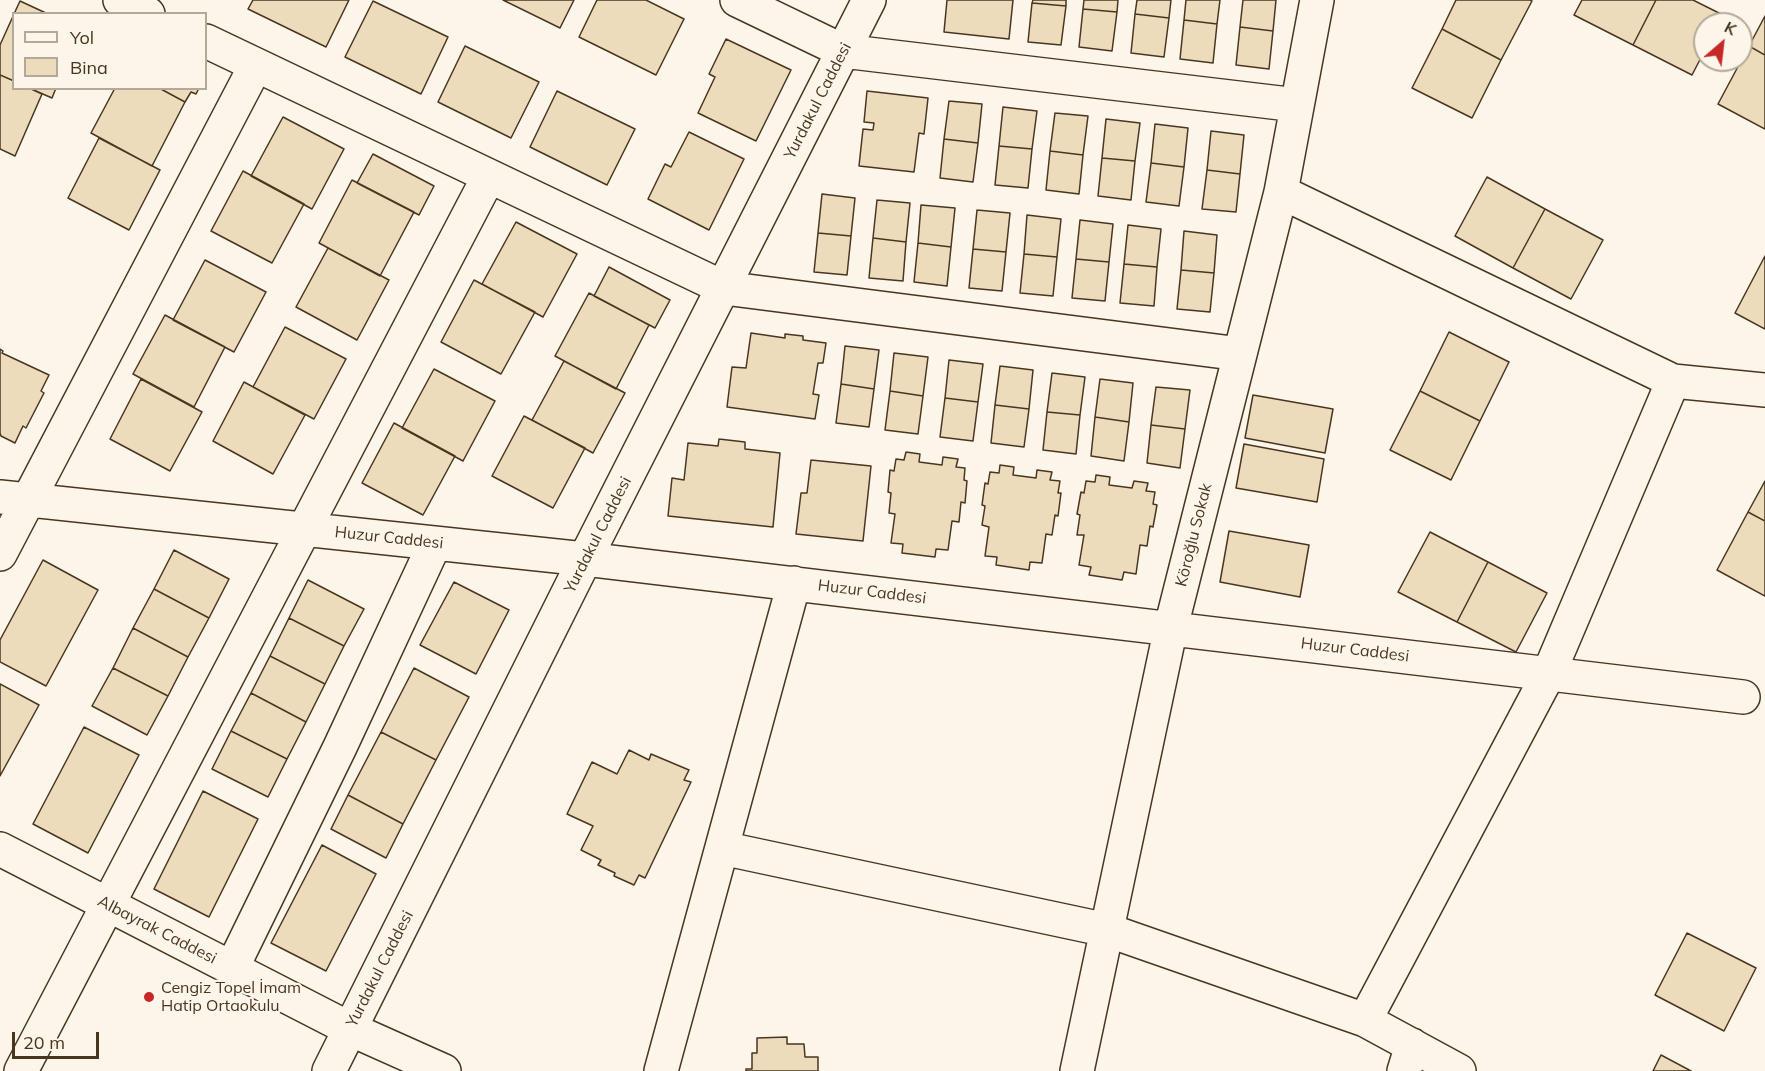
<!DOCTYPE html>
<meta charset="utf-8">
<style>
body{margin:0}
#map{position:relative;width:1765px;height:1071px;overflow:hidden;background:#fbf6e9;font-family:Mulish,sans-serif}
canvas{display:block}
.legend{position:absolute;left:12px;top:12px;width:195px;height:78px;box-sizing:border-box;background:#fbf6e9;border:2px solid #b4a999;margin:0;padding:8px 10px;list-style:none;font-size:18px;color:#4a3520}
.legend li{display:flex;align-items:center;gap:12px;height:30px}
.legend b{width:30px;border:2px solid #b4a999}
.north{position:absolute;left:1693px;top:12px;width:60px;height:60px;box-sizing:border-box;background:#fbf6e9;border:2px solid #b4a999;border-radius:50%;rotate:28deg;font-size:16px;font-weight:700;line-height:24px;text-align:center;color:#4a3520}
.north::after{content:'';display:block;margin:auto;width:21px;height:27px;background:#c62828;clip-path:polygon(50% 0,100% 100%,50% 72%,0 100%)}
.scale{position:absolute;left:12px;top:1032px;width:87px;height:27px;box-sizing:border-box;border:3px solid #4a3520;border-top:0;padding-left:8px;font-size:18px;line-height:21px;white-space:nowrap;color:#4a3520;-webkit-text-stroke:4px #fbf6e9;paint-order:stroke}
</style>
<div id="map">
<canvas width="1765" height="1071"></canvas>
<ul class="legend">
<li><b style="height:8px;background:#fbf6e9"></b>Yol</li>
<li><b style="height:16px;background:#ecdcbc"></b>Bina</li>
</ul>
<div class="north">K</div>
<div class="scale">20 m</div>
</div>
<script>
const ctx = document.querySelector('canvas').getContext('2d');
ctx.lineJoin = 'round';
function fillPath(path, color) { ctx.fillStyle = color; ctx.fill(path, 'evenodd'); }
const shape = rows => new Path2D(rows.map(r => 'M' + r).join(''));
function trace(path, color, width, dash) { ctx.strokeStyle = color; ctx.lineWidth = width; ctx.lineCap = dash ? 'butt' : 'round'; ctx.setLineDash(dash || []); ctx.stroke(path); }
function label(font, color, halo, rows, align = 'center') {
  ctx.font = font + ' Mulish,sans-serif'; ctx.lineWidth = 4.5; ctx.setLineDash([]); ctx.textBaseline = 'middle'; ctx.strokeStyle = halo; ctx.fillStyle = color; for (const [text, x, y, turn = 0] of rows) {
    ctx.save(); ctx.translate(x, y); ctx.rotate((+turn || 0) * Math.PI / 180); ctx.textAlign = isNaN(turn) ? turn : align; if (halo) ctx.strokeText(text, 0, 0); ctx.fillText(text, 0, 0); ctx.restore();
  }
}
const building = shape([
 [253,0,349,0,326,47,248,9,253,0],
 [503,0,574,0,560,28,503,0],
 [597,0,646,0,684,19,656,75,579,37,597,0],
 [947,0,1013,0,1009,39,944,32,947,0],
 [1033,0,1066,0,1066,6,1032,3,1033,0],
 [1084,0,1118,0,1117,12,1083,9,1084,0],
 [1137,0,1171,0,1169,18,1135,14,1137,0],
 [1186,0,1220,0,1217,24,1184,20,1186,0],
 [1243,0,1276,0,1273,31,1240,27,1243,0],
 [1456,0,1530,0,1532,1,1501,60,1442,29,1456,0],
 [1582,0,1656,0,1633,45,1574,15,1582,0],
 [1656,0,1693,0,1723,15,1718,24,1705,24,1705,50,1692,75,1633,45,1656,0],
 [20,1,48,14,14,14,20,1],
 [373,1,448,37,421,94,345,57,373,1],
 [1032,3,1066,6,1061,45,1028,42,1032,3],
 [1083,9,1117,12,1112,51,1079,47,1083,9],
 [14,14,14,81,0,75,0,45,14,14],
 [1135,14,1169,18,1164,57,1131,53,1135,14],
 [1765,16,1765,55,1749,46,1765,16],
 [1184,20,1217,24,1213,63,1180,59,1184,20],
 [1240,27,1273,31,1269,69,1236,65,1240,27],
 [1442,29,1501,60,1472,118,1412,88,1442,29],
 [726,39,791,70,756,141,698,113,715,77,709,74,726,39],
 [465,46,539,82,511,138,438,102,465,46],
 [1749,46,1765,55,1765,129,1718,104,1749,46],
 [0,75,14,81,14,88,29,88,42,94,15,156,0,149,0,75],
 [29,88,56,88,52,98,29,88],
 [115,88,159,88,185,102,152,166,91,133,115,88],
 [159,88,199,88,196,94,191,92,185,102,159,88],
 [557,91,635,129,607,185,530,147,557,91],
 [867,91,928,98,924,134,919,133,914,172,859,166,863,129,873,130,874,123,864,122,867,91],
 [949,101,982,104,978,143,944,139,949,101],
 [1003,107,1037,111,1032,149,999,146,1003,107],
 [1055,113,1088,116,1083,155,1050,151,1055,113],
 [283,117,344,149,312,209,251,176,283,117],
 [1106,119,1140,123,1135,161,1102,158,1106,119],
 [1155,124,1188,128,1184,167,1151,163,1155,124],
 [1211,131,1244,135,1240,174,1207,170,1211,131],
 [689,132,744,159,709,230,648,199,665,164,671,167,689,132],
 [99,138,160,170,129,230,68,198,99,138],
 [944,139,978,143,973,182,940,178,944,139],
 [999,146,1032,149,1028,188,995,185,999,146],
 [1050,151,1083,155,1079,194,1046,190,1050,151],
 [373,154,434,186,419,215,357,183,373,154],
 [1102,158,1135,161,1131,200,1098,196,1102,158],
 [1151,163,1184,167,1179,206,1146,202,1151,163],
 [1207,170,1240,174,1236,212,1202,209,1207,170],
 [243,171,304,204,272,263,211,231,243,171],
 [1487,177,1545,209,1513,268,1455,236,1487,177],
 [352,180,414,212,380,276,319,243,352,180],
 [822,194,855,198,851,236,818,233,822,194],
 [877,200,910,203,906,242,873,238,877,200],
 [921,205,955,208,951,247,918,243,921,205],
 [1545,209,1603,240,1571,299,1513,268,1545,209],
 [977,210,1010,213,1006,252,973,249,977,210],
 [1027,215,1061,219,1057,257,1024,254,1027,215],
 [1080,220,1113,224,1109,262,1076,259,1080,220],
 [516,222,577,254,543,317,482,284,516,222],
 [1128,225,1161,229,1157,267,1124,264,1128,225],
 [1184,231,1217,235,1214,273,1181,270,1184,231],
 [818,233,851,236,847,275,814,272,818,233],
 [873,238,906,242,903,281,869,278,873,238],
 [918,243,951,247,947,286,914,282,918,243],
 [328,248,389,280,357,340,296,307,328,248],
 [973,249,1006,252,1002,291,969,288,973,249],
 [1024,254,1057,257,1053,296,1020,293,1024,254],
 [1765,256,1765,329,1735,313,1765,256],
 [1076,259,1109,262,1105,301,1072,298,1076,259],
 [205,260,266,292,234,352,173,320,205,260],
 [1124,264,1157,267,1154,306,1120,303,1124,264],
 [609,267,670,300,655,328,594,296,609,267],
 [1181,270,1214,273,1210,312,1177,309,1181,270],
 [474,280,535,312,501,374,441,342,474,280],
 [589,293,649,325,616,389,555,356,589,293],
 [165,315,225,347,194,407,133,374,165,315],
 [285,327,346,359,314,419,253,387,285,327],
 [1449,332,1509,362,1480,421,1420,391,1449,332],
 [751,333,785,338,785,334,803,336,803,340,826,343,823,363,818,363,813,394,819,395,815,419,727,407,732,367,746,368,751,333],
 [845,346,879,350,874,389,841,384,845,346],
 [0,349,3,351,2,353,49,375,41,391,44,393,26,428,23,426,15,443,1,436,0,433,0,349],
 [894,353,928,357,923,396,890,391,894,353],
 [949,360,983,364,978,402,945,398,949,360],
 [564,361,625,393,593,453,532,420,564,361],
 [1000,366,1033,370,1029,409,995,405,1000,366],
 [434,369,495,401,463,461,402,428,434,369],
 [1052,373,1085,377,1080,415,1047,412,1052,373],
 [141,379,202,412,170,471,110,439,141,379],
 [1100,379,1133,383,1129,422,1095,417,1100,379],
 [244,382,305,415,273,474,213,441,244,382],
 [841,384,874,389,869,427,836,423,841,384],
 [1156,387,1190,390,1185,429,1151,425,1156,387],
 [890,391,923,396,918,434,885,430,890,391],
 [1420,391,1480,421,1451,480,1390,450,1420,391],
 [1253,395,1333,409,1325,453,1245,438,1253,395],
 [945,398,978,402,973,441,940,437,945,398],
 [995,405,1029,409,1024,447,991,443,995,405],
 [1047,412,1080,415,1076,454,1043,450,1047,412],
 [524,416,585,448,553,508,492,476,524,416],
 [1095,417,1129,422,1124,461,1091,456,1095,417],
 [394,423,455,456,423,515,362,483,394,423],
 [1151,425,1185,429,1180,468,1147,463,1151,425],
 [719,439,745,442,745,449,780,453,773,527,668,516,672,478,684,480,688,443,718,446,719,439],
 [1244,444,1324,459,1317,502,1236,488,1244,444],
 [906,452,920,454,919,462,942,465,943,457,958,459,956,467,965,468,964,480,967,481,965,503,961,502,959,522,952,521,948,550,936,549,935,557,902,553,903,544,891,543,895,514,889,513,891,493,888,492,890,470,894,471,896,459,904,460,906,452],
 [811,460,871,466,863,541,796,534,801,493,807,493,811,460],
 [1000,465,1014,467,1013,475,1036,478,1037,470,1052,472,1050,480,1060,481,1058,493,1061,493,1058,516,1055,515,1052,535,1046,534,1042,563,1030,562,1029,570,996,565,997,557,985,556,989,527,982,525,985,506,982,505,985,483,988,484,990,472,999,473,1000,465],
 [1096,475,1110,477,1109,485,1132,488,1134,481,1148,483,1146,491,1155,492,1153,504,1157,505,1153,527,1150,526,1147,546,1140,545,1136,574,1124,572,1122,580,1089,575,1091,567,1079,565,1084,535,1077,535,1080,515,1077,514,1081,492,1084,493,1086,481,1095,482,1096,475],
 [1765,481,1765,521,1748,512,1765,481],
 [1748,512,1765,521,1765,596,1717,570,1748,512],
 [1229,531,1309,545,1300,597,1220,582,1229,531],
 [1430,532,1488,562,1457,622,1398,592,1430,532],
 [174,550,229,579,209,618,154,589,174,550],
 [43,560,98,590,46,686,0,662,0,640,43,560],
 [1488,562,1547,593,1516,652,1457,622,1488,562],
 [308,580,364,609,344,646,289,618,308,580],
 [454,582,509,610,476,674,420,645,454,582],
 [154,589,209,618,188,657,133,628,154,589],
 [289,618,344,646,325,684,270,656,289,618],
 [133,628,188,657,168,696,113,668,133,628],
 [270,656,325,684,306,722,251,693,270,656],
 [113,668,168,696,147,735,92,706,113,668],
 [414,668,469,697,436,760,381,732,414,668],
 [0,684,39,705,0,776,0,684],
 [251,693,306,722,287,759,231,731,251,693],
 [84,727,139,755,88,853,33,824,84,727],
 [231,731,287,759,268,797,212,769,231,731],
 [381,732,436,760,403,824,348,795,381,732],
 [629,750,649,760,651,754,689,770,684,780,691,782,645,878,639,875,634,885,614,876,615,873,598,865,601,860,581,850,593,826,567,814,592,762,617,774,629,750],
 [203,791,258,819,209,917,154,889,203,791],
 [348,795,403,824,386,858,331,829,348,795],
 [322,845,376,874,326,971,271,943,322,845],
 [1687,933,1756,968,1724,1031,1655,995,1687,933],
 [787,1037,787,1044,804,1044,805,1057,818,1057,818,1071,746,1071,746,1069,752,1069,752,1053,757,1053,757,1038,787,1037],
 [1661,1055,1691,1071,1653,1071,1661,1055]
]);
fillPath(building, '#ecdcbc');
trace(building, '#4a3520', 1.5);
const minor = shape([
 [120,0,148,14],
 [737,0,843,51,1297,105],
 [206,41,724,288,1240,354],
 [1281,192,1673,381,1765,390],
 [0,497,585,559,1743,697],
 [0,554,256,65],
 [722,848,1107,930,1365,1020,1459,1071],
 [0,849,350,1029,444,1071],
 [232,968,340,747,435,543],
 [1365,1020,1549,673,1673,381],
 [21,1071,489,176],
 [329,1071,585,559,869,0],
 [661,1071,794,583],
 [1077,1071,1171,627,1281,192,1317,0],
 [1404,1071,1412,1045]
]);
trace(minor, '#4a3520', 36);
trace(minor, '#fbf6e9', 33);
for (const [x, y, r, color] of [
 [149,997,6,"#c62828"]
]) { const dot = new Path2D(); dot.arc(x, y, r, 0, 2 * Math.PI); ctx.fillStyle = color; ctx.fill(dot); trace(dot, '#fbf6e9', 2); }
label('16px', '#4a3520', '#fbf6e9', [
 ["Yurdakul Caddesi",818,101,-63],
 ["Yurdakul Caddesi",598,535,-63],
 ["Köroğlu Sokak",1194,535,-76],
 ["Huzur Caddesi",389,538,6],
 ["Huzur Caddesi",872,592,7],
 ["Huzur Caddesi",1355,650,7],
 ["Albayrak Caddesi",157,930,27],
 ["Yurdakul Caddesi",380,969,-63]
]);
label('16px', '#4a3520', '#fbf6e9', [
 ["Cengiz Topel İmam",161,988],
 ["Hatip Ortaokulu",161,1006]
], 'left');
</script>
